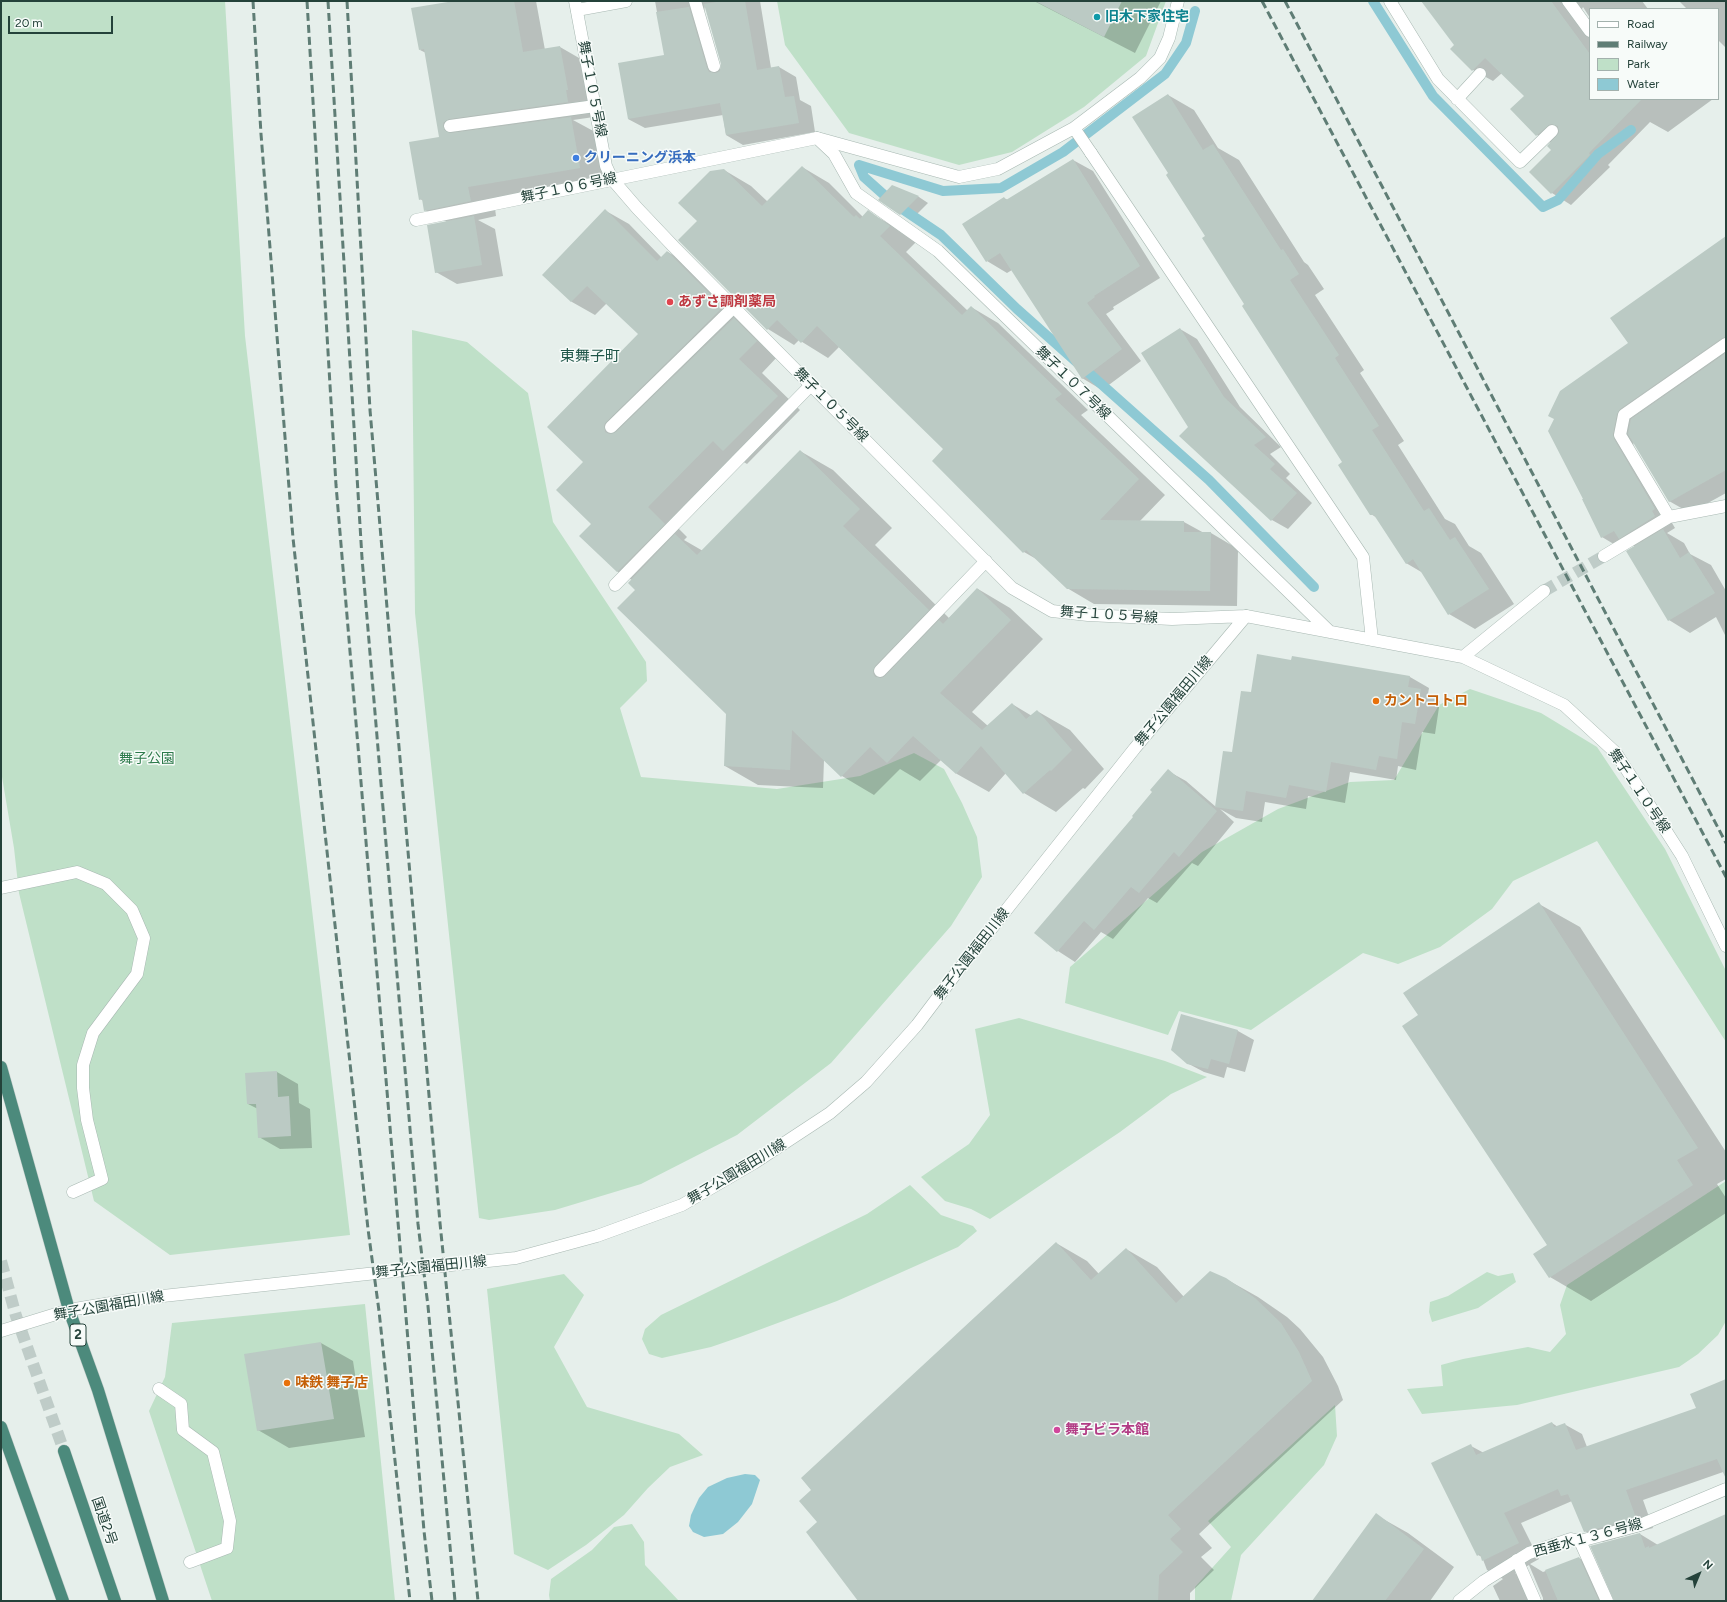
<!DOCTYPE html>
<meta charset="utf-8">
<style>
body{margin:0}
#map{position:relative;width:1727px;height:1602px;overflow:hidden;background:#e6efeb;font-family:Figtree,sans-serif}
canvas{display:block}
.frame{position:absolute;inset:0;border:2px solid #24423a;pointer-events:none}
.legend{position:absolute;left:1589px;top:8px;width:130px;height:92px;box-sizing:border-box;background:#f7fbf9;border:1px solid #a3b1ad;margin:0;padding:5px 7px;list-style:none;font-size:12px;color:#24423a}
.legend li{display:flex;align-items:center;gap:8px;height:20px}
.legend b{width:20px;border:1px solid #a3b1ad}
.north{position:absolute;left:1679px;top:1554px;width:40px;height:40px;-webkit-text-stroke:3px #f7fbf9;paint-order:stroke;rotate:44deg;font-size:11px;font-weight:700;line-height:16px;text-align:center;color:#24423a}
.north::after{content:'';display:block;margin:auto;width:14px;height:18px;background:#24423a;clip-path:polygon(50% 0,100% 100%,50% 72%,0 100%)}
.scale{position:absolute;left:8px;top:16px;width:105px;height:18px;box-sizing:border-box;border:2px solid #24423a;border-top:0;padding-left:5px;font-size:12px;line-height:14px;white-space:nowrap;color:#24423a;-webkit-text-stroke:3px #f7fbf9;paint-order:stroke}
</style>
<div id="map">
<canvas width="1727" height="1602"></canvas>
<div class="frame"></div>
<ul class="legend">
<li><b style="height:5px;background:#fff"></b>Road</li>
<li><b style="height:5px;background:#5f7d75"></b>Railway</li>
<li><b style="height:11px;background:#bfe0c8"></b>Park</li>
<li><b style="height:11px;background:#8ec9d4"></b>Water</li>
</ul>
<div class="north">N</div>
<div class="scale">20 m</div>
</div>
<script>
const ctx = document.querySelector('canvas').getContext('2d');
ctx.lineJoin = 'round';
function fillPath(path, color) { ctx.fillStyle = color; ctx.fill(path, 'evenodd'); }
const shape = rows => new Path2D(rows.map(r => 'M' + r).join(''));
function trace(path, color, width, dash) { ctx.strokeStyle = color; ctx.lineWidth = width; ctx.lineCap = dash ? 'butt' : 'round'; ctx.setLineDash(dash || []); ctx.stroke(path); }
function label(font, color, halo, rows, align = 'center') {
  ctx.font = font + ' Figtree,"Noto Sans JP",sans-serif'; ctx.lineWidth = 3; ctx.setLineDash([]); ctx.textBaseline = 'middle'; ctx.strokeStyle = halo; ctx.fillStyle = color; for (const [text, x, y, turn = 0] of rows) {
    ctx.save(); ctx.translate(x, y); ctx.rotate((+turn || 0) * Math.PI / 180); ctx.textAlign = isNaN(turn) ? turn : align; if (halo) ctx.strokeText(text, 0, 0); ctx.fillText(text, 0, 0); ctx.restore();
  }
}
fillPath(shape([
 [1,1,225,1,245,336,350,1235,170,1255,94,1201,19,893,14,848,1,771],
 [777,1,1166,1,1146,56,1084,107,1012,152,959,165,849,133,785,45],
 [412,330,467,342,528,393,553,522,646,662,647,681,620,708,641,777,777,789,860,776,914,753,944,769,962,803,977,837,982,877,951,926,831,1063,737,1135,641,1184,555,1210,489,1220,479,1218,415,613],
 [1470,689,1541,713,1597,747,1665,849,1726,971,1726,1042,1597,841,1513,881,1492,909,1440,947,1398,964,1363,953,1251,1030,1179,1011,1168,1035,1065,1003,1070,967,1202,852,1278,809,1350,782,1394,780,1439,705],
 [1019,1018,1165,1061,1207,1077,1171,1094,1120,1132,990,1219,971,1209,945,1201,921,1177,969,1144,990,1115,975,1029],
 [1726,1181,1726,1321,1718,1335,1698,1354,1679,1367,1517,1405,1422,1414,1407,1389,1443,1386,1441,1365,1463,1359,1528,1347,1550,1352,1566,1334,1560,1305,1567,1285],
 [910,1185,941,1215,973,1226,977,1231,958,1247,837,1301,740,1337,711,1347,662,1358,649,1354,642,1339,645,1329,661,1315,867,1214],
 [1487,1272,1498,1276,1513,1273,1516,1282,1478,1308,1432,1322,1429,1312,1430,1302,1448,1296],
 [564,1274,584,1295,554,1347,587,1407,679,1434,703,1455,670,1467,648,1488,624,1515,586,1545,548,1570,514,1554,487,1289],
 [365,1304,395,1601,212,1601,149,1411,165,1377,172,1323],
 [1335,1405,1337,1436,1324,1465,1241,1555,1231,1601,1195,1601,1195,1587,1231,1547,1208,1521],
 [632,1524,644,1542,645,1565,679,1601,550,1601,549,1595,551,1579,592,1550,614,1527]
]), '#bfe0c8');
fillPath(shape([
 [745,1474,755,1475,760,1480,752,1504,738,1522,723,1534,704,1537,693,1532,689,1526,691,1515,699,1498,708,1487,727,1478]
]), '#8ec9d4');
fillPath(shape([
 [460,1,536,1,545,50,560,47,586,62,594,117,573,120,597,133,605,182,494,201,496,216,478,220,495,229,503,276,457,284,436,272,447,222,425,210,424,201,420,199,440,137,426,53,420,50],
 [655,1,760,1,771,68,779,67,796,77,800,100,811,106,815,132,743,145,726,135,723,115,645,128,628,119,665,56],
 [705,5,722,64,721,70,704,13],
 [1034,1,1161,1,1135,53],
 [1424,1,1642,1,1648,9,1590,9,1590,18,1583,7,1580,13,1590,29,1590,99,1713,99,1668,132,1650,122,1608,165,1610,167,1571,205,1552,193,1530,172,1552,150,1551,143,1537,135,1525,96,1502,73,1493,81,1473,70],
 [1679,1,1726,1,1726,48,1718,40,1718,9,1687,9],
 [1168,95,1194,110,1218,148,1239,160,1304,262,1308,265,1324,289,1315,295,1364,370,1360,373,1404,441,1398,445,1445,519,1455,524,1469,546,1481,553,1514,604,1475,629,1449,614,1423,573,1406,563,1377,518,1371,514,1344,463,1246,305,1169,173],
 [1073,160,1093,171,1160,278,1113,307,1114,309,1106,314,1141,361,1102,390,1082,378,1012,270,1007,273,987,261,1004,198,1008,200],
 [802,167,829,183,863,217,868,212,895,227,916,242,906,252,968,311,971,307,998,323,1088,410,1081,415,1165,495,1140,521,1184,522,1204,533,1211,533,1238,549,1237,606,1094,604,1067,588,1038,560,1024,552,945,449,839,347,828,358,799,340,794,345,768,329,698,221,724,170,751,186,768,202],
 [893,186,919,197,928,203,911,220,880,199],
 [606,211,629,224,662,258,668,252,691,266,779,355,762,373,800,410,747,464,734,456,671,521,687,537,684,540,703,551,800,451,833,470,892,528,875,545,949,618,978,589,1010,608,1043,639,972,712,988,726,1012,704,1032,716,1037,711,1070,730,1104,769,1085,789,1083,788,1056,812,1024,793,1006,773,989,792,957,774,941,760,920,781,900,769,874,795,842,776,824,760,823,788,758,785,725,766,727,713,637,590,632,580,618,572,580,536,592,524,585,462,639,334,607,303,595,315,572,302,544,275],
 [1726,237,1726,493,1690,513,1669,501,1634,441,1633,446,1675,521,1672,523,1675,528,1667,533,1684,543,1690,554,1711,565,1726,591,1726,637,1716,617,1690,633,1669,620,1635,547,1631,544,1622,549,1602,537,1583,500,1629,343],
 [1180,329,1197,339,1240,407,1281,447,1270,454,1290,474,1286,478,1312,503,1288,529,1272,520],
 [1410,677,1429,688,1428,694,1440,701,1435,734,1422,732,1416,770,1398,766,1396,780,1350,772,1345,803,1308,796,1306,809,1265,802,1262,822,1236,818,1220,809,1234,822,1198,866,1192,863,1157,903,1148,898,1113,939,1101,932,1075,962,1058,951,1036,933,1134,817,1168,771,1186,781,1216,807,1252,693],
 [1539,904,1580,927,1726,1152,1726,1179,1717,1184,1726,1198,1726,1213,1591,1301,1550,1277,1548,1246,1419,1015],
 [1182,1015,1238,1031,1254,1040,1245,1072,1227,1067,1224,1078,1204,1072,1187,1063],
 [277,1072,298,1084,299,1103,310,1109,312,1148,280,1149,259,1137,258,1109,248,1104],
 [1056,1243,1087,1261,1099,1274,1126,1249,1157,1267,1184,1297,1226,1279,1258,1297,1287,1317,1300,1329,1323,1357,1338,1386,1343,1400,1199,1534,1212,1548,1201,1557,1214,1570,1190,1593,1190,1601,859,1601,819,1522],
 [321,1343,353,1361,365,1437,289,1448,258,1430,245,1355],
 [1726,1381,1726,1471,1643,1500,1653,1528,1603,1542,1585,1531,1572,1501,1521,1523,1539,1559,1530,1564,1543,1572,1579,1558,1597,1568,1611,1601,1543,1601,1543,1598,1529,1565,1515,1573,1531,1583,1539,1601,1500,1601,1493,1586,1503,1579,1487,1570,1482,1557,1478,1555,1471,1446,1484,1453,1552,1423,1558,1427,1564,1424,1582,1434,1587,1447,1697,1409],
 [1376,1515,1408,1533,1454,1567,1430,1601,1313,1601],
 [1726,1516,1726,1601,1615,1601,1640,1534,1658,1545]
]), '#0003');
trace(shape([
 [1373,1,1433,96,1543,207,1558,200,1598,154,1631,130],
 [859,165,864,177,892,202,941,235,1017,309,1209,480,1314,587],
 [859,165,943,191,1001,188,1063,152,1165,74,1186,43,1195,11]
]), '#8ec9d4', 10);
fillPath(shape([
 [454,1,514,1,523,52,560,46,568,90,566,90,568,102,449,119,443,123,444,130,451,133,571,117,580,168,468,187,471,201,424,211,422,199,419,200,409,142,439,137,424,49,419,50,411,8],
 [723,1,745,1,757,70,779,66,785,97,794,96,799,123,726,135,720,103,628,119,618,63,664,55,656,12,689,7,707,68,709,72,716,73,720,71,721,64,704,4],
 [1035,1,1122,1,1104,37],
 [1421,1,1551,1,1590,54,1590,99,1642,99,1589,153,1590,155,1551,194,1529,172,1551,150,1547,146,1559,133,1558,126,1550,124,1536,136,1510,109,1524,96,1485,58,1472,71,1450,49,1454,45],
 [1168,94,1203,150,1213,144,1281,250,1283,249,1299,274,1290,280,1339,355,1335,358,1379,426,1372,430,1424,511,1429,508,1450,540,1455,537,1489,589,1448,615,1413,559,1406,564,1374,515,1370,515,1338,465,1342,462,1242,306,1244,304,1202,238,1205,236,1166,175,1168,173,1132,117],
 [1073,159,1140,266,1094,296,1095,297,1087,303,1122,349,1082,379,1000,253,986,262,962,224,1004,197,1006,200],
 [802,166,854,217,856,215,860,219,868,210,890,226,880,236,962,315,971,306,1062,394,1055,399,1139,479,1100,520,1184,521,1184,532,1211,532,1210,591,1067,589,1026,550,1023,553,932,461,943,449,817,326,801,343,777,320,767,330,678,240,697,221,678,203,710,171,724,169,762,206],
 [892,185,919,196,900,215,878,200],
 [605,209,657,261,667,251,723,307,606,422,604,425,605,432,609,434,616,432,734,318,757,341,739,359,778,396,723,451,713,441,648,507,665,524,617,572,579,536,591,524,556,490,583,462,547,427,638,334,587,286,571,302,542,275],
 [474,216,482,265,435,273,427,225],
 [1726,236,1726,337,1722,338,1620,409,1617,414,1613,434,1614,439,1655,509,1652,511,1655,516,1619,539,1614,531,1601,538,1582,499,1583,499,1548,431,1554,419,1548,416,1560,391,1628,343,1610,318],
 [1180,328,1224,397,1266,437,1254,445,1275,464,1270,469,1297,493,1271,521,1179,436,1188,427,1141,353],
 [1726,353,1726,470,1669,502,1628,434,1631,419],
 [800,450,860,509,843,526,929,610,875,666,873,673,875,677,882,678,885,676,939,620,943,624,977,588,1011,620,940,693,982,730,1012,703,1026,719,1037,710,1072,750,1051,771,1050,770,1023,794,981,746,956,774,913,736,887,763,870,747,841,777,792,730,790,770,724,766,726,714,617,608,635,590,628,583,675,534,697,555],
 [1663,529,1680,558,1689,552,1715,593,1668,621,1626,551],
 [1257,654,1291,660,1292,656,1410,676,1408,687,1421,689,1415,724,1402,722,1397,759,1379,756,1376,770,1331,762,1326,792,1289,785,1286,798,1246,791,1243,811,1215,807,1223,751,1232,752,1241,691,1251,692],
 [1168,769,1217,811,1179,857,1174,852,1139,893,1131,887,1094,930,1084,921,1057,952,1034,933,1133,817,1132,816,1152,792,1150,790],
 [1539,902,1698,1148,1677,1160,1693,1185,1549,1278,1533,1254,1547,1245,1402,1026,1418,1015,1403,993],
 [1181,1014,1238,1030,1229,1064,1211,1059,1208,1069,1187,1064,1171,1050],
 [277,1071,278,1097,289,1096,291,1136,258,1138,256,1104,247,1104,245,1073],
 [1056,1242,1091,1280,1126,1248,1176,1303,1210,1271,1226,1278,1255,1298,1281,1323,1299,1352,1312,1381,1168,1515,1181,1529,1170,1539,1183,1552,1159,1575,1158,1601,858,1601,806,1532,817,1522,799,1501,811,1490,801,1478],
 [321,1342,334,1419,257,1431,244,1354],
 [1726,1379,1726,1479,1717,1459,1626,1490,1636,1518,1584,1532,1568,1494,1561,1496,1558,1489,1504,1513,1519,1543,1482,1561,1480,1554,1477,1556,1431,1463,1471,1444,1476,1455,1552,1422,1554,1427,1565,1423,1576,1450,1696,1408,1690,1394],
 [1376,1513,1424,1549,1385,1601,1312,1601],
 [1726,1514,1726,1601,1614,1601,1590,1546,1640,1533,1645,1548,1649,1546,1649,1548],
 [1579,1557,1599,1601,1558,1601,1545,1570]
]), '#bbcac4');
trace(shape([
 [1544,591,1604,556]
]), '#bfccc8', 12, [12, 6]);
trace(shape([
 [1,1261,16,1316,64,1451]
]), '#bfccc8', 12, [12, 6]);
const service = shape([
 [695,1,714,66],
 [1568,1,1590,31],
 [577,10,626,1],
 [450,126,595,106],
 [1074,128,1091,153],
 [817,138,959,177,998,169,1074,128,1140,78,1160,58,1169,38,1178,1],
 [611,427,734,307],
 [615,585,811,385],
 [880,671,986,561],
 [1580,1541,1607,1601],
 [1517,1560,1535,1601]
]);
const pedestrian = shape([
 [1,888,77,872,106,884,132,910,144,938,137,974,93,1033,83,1065,83,1088,87,1120,102,1179,73,1192],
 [159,1389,181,1404,183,1430,213,1452,230,1521,227,1548,190,1562]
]);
const minor = shape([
 [1390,1,1438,79,1520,162,1552,131],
 [1457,99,1480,74],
 [1091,153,1363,557,1372,640],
 [416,220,817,138,834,154,856,193,938,251,1330,632],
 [1669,517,1620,435,1624,415,1726,344],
 [1604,556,1669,517,1726,506],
 [1246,616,1463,657,1564,705,1616,753,1682,856,1726,946],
 [1463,657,1544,591],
 [1459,1601,1484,1581,1529,1553,1571,1539,1580,1541,1640,1525,1726,1489]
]);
const tertiary = shape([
 [575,1,606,166,612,179,637,208,673,246,1012,588,1052,611,1088,615,1172,619,1246,616],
 [1,1331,69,1310,135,1299,516,1258,597,1236,682,1205,754,1163,830,1113,866,1082,917,1025,957,972,1135,748,1246,616]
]);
const trunk = shape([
 [1,1067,69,1310,98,1390,163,1601],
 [1,1427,63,1601],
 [64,1451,115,1601]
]);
trace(service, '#a8b8b2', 13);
trace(pedestrian, '#a8b8b2', 13);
trace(minor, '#a8b8b2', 13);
trace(tertiary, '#a8b8b2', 13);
trace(trunk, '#c2cac8', 13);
trace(service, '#fff', 12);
trace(pedestrian, '#fff', 12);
trace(minor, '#fff', 12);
trace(tertiary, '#fff', 12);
trace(trunk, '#4c8a7c', 12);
trace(shape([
 [253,1,261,134,293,538,368,1229,379,1311,410,1601],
 [307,1,336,485,424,1531,432,1601],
 [328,1,362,558,418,1224,428,1306,455,1601],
 [347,1,370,410,440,1223,478,1601],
 [1262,1,1726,877],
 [1285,1,1726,843]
]), '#5f7d75', 3, [8, 4]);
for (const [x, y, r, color] of [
 [1097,17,4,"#0f9aa8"],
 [576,158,4,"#3f7fe0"],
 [670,302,4,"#e0444e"],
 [1376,701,4,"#e8710a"],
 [287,1383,4,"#e8710a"],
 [1057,1430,4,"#d1479c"]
]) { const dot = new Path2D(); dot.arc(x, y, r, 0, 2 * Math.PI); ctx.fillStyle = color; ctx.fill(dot); trace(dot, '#f7fbf9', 1.5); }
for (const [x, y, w] of [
 [78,1335,16]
]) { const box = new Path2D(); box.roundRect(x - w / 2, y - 11, w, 22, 3); ctx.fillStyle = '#f7fbf9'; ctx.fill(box); trace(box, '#24423a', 1); }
label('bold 13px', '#24423a', null, [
 ["2",78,1335]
]);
label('bold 14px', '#0d838f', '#f7fbf9', [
 ["旧木下家住宅",1105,17]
], 'left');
label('14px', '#24423a', '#f7fbf9', [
 ["舞子１０５号線",592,89,79],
 ["舞子１０６号線",569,188,-12],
 ["舞子１０７号線",1073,383,44],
 ["舞子１０５号線",831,405,45],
 ["舞子１０５号線",1109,615,4],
 ["舞子公園福田川線",1174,701,-50],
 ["舞子１１０号線",1639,791,56],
 ["舞子公園福田川線",972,954,-52],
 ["舞子公園福田川線",737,1172,-31],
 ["舞子公園福田川線",431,1267,-6],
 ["舞子公園福田川線",109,1306,-10],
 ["国道2号",104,1521,71],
 ["西垂水１３６号線",1588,1538,-15]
]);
label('bold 14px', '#366cbe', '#f7fbf9', [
 ["クリーニング浜本",584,158]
], 'left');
label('bold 14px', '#be3a42', '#f7fbf9', [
 ["あずさ調剤薬局",678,302]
], 'left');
label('bold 14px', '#c56008', '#f7fbf9', [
 ["カントコトロ",1384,701],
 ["味鉄 舞子店",295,1383]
], 'left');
label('14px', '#2d7a4b', '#f7fbf9', [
 ["舞子公園",147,759]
]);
label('bold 14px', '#b23c85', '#f7fbf9', [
 ["舞子ビラ本館",1065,1430]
], 'left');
label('15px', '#1f5548', '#f7fbf9', [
 ["東舞子町",590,357]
]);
</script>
